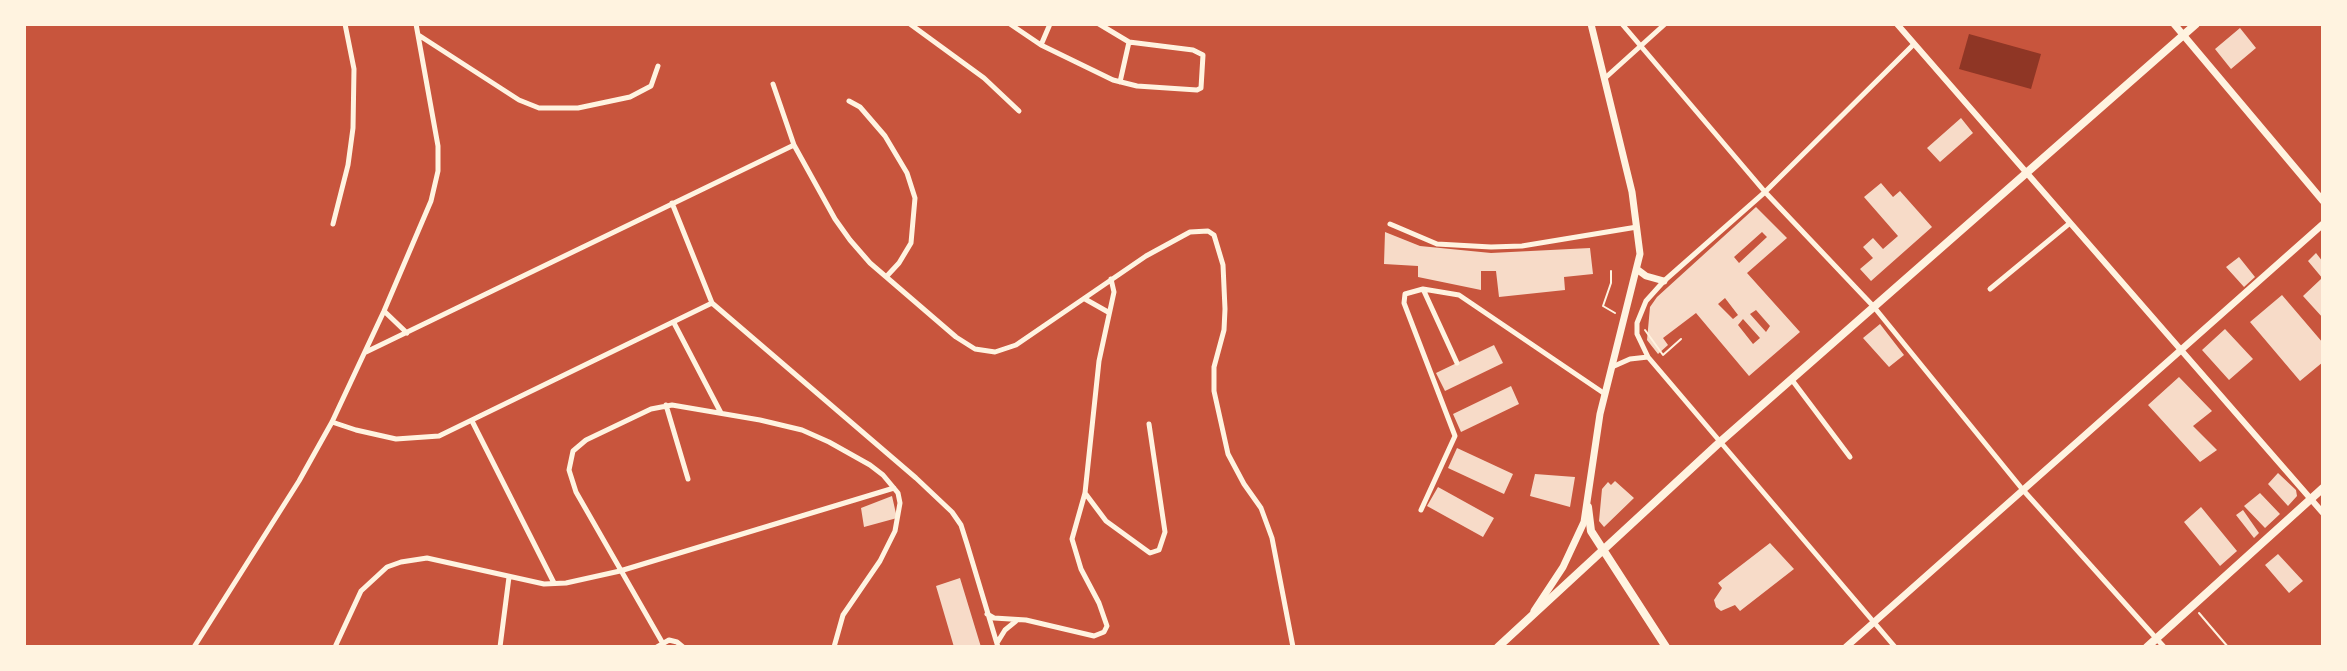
<!DOCTYPE html>
<style>
body{margin:0}
#map{position:relative;width:2347px;height:671px;overflow:hidden;background:#c8553d;font-family:"Crimson Pro",serif}
canvas{display:block}
.frame{position:absolute;inset:0;border:26px solid #fff3e0;pointer-events:none}
</style>
<div id="map">
<canvas width="2347" height="671"></canvas>
<div class="frame"></div>
</div>
<script>
const ctx = document.querySelector('canvas').getContext('2d');
ctx.lineJoin = 'round';
function fillPath(path, color) { ctx.fillStyle = color; ctx.fill(path, 'evenodd'); }
const shape = rows => new Path2D(rows.map(r => 'M' + r).join(''));
function trace(path, color, width, dash) { ctx.strokeStyle = color; ctx.lineWidth = width; ctx.lineCap = dash ? 'butt' : 'round'; ctx.setLineDash(dash || []); ctx.stroke(path); }
fillPath(shape([
 [1969,34,2041,54,2031,89,1959,69]
]), '#8f3625');
fillPath(shape([
 [2240,28,2256,48,2231,69,2215,49],
 [1961,118,1973,133,1940,162,1927,148],
 [1881,183,1893,197,1900,191,1932,227,1871,281,1860,269,1873,258,1863,247,1873,238,1883,249,1898,236,1864,197],
 [1756,207,1787,238,1747,273,1800,332,1749,376,1696,313,1663,338,1668,345,1658,354,1647,340,1650,307,1657,297],
 [1762,232,1767,237,1739,263,1734,257],
 [1725,298,1738,315,1733,319,1718,304],
 [1756,310,1770,326,1766,332,1750,314],
 [1743,319,1760,338,1753,344,1738,325],
 [1385,232,1420,246,1491,253,1590,248,1593,274,1564,277,1565,290,1499,297,1496,271,1481,271,1481,290,1418,277,1418,266,1384,264],
 [2316,253,2323,262,2323,279,2308,261],
 [2239,257,2255,277,2244,287,2226,267],
 [2321,279,2323,281,2323,318,2303,296],
 [2282,295,2323,343,2323,362,2300,381,2250,322],
 [1880,324,1904,355,1889,367,1863,338],
 [2225,329,2253,359,2229,380,2202,350],
 [1494,345,1503,363,1445,391,1436,373],
 [2179,377,2212,411,2193,426,2217,450,2200,462,2148,405],
 [1511,386,1519,404,1461,432,1453,414],
 [1457,448,1513,474,1504,494,1448,468],
 [2278,473,2296,490,2297,496,2288,506,2268,484],
 [1535,474,1575,477,1570,507,1530,496],
 [1615,481,1634,498,1604,527,1599,521,1602,489,1608,482,1611,485],
 [1438,487,1494,518,1483,537,1427,506],
 [2260,493,2280,514,2265,528,2244,506],
 [892,496,897,518,864,527,861,508],
 [2201,507,2237,551,2220,566,2184,522],
 [2243,510,2259,533,2254,538,2236,515],
 [1770,543,1794,569,1740,611,1735,605,1721,611,1716,607,1714,600,1722,588,1718,583],
 [2278,554,2303,581,2289,593,2265,565],
 [960,578,981,647,954,647,936,586]
]), '#f7dbc8');
trace(shape([
 [1611,271,1611,283,1603,306,1615,313],
 [1645,330,1663,355,1681,339],
 [2199,613,2228,647]
]), '#fff3e0', 2);
trace(shape([
 [910,24,984,78,1019,111],
 [1010,24,1041,45,1113,80,1137,86,1197,90,1201,88,1203,55,1193,50,1129,42,1099,24],
 [1622,24,1765,192,1874,307,2023,490,2164,647],
 [420,36,519,100,539,108,578,108,630,97,651,86,658,66],
 [1041,45,1050,24],
 [1604,79,1665,24],
 [1120,82,1129,42],
 [773,84,794,145,835,219,850,240,870,263,956,337,975,349,995,352,1016,345,1146,256,1190,232,1208,231,1214,235,1223,265,1225,309,1224,330,1214,367,1214,391,1228,454,1244,484,1261,508,1272,538,1293,647],
 [849,101,860,107,885,136,907,173,915,198,911,243,899,263,886,277],
 [672,203,712,303,916,478,952,512,961,525,967,544,998,647],
 [333,224,348,165,353,128,354,69,345,24],
 [1390,224,1437,244,1491,247,1522,246,1637,227],
 [1423,289,1457,363],
 [1990,289,2070,223],
 [1085,299,1108,312],
 [384,311,407,333],
 [674,323,721,413],
 [366,352,794,145],
 [1612,367,1630,359,1648,357],
 [1792,380,1850,457],
 [666,405,688,479],
 [472,421,554,583],
 [332,422,356,430,396,439,439,436,712,303],
 [1085,493,1106,521,1150,553,1159,550,1165,532,1149,424],
 [1421,510,1455,436,1404,303,1405,294,1423,289,1459,295,1605,394],
 [987,614,994,618,1026,620,1094,636,1104,632,1107,626,1099,603,1081,569,1072,539,1085,493,1099,361,1114,292,1111,279],
 [662,642,576,492,569,470,573,451,586,440,651,409,672,405,760,420,802,430,829,442,870,465,883,475,898,493,900,503,895,531,880,561,843,615,834,647],
 [997,643,1005,630,1016,621],
 [194,647,299,481,332,422,384,311,431,201,438,171,438,146,416,24],
 [335,647,361,591,387,567,401,562,427,558,544,584,566,583,620,571,894,488],
 [500,647,509,577],
 [657,647,669,640,677,642,683,647],
 [1895,647,1648,357,1637,334,1637,323,1646,301,1664,281,1765,192,1914,44]
]), '#fff3e0', 5);
trace(shape([
 [1897,24,2323,513]
]), '#fff3e0', 6);
trace(shape([
 [2174,24,2323,201],
 [1638,270,1646,276,1664,281],
 [1534,611,1563,567,1584,522,1600,414,1640,254,1632,192,1591,24],
 [1846,647,2323,224]
]), '#fff3e0', 7);
trace(shape([
 [1588,507,1591,531,1666,647],
 [1498,647,1720,442,2196,24],
 [2147,647,2323,488]
]), '#fff3e0', 8);
</script>
